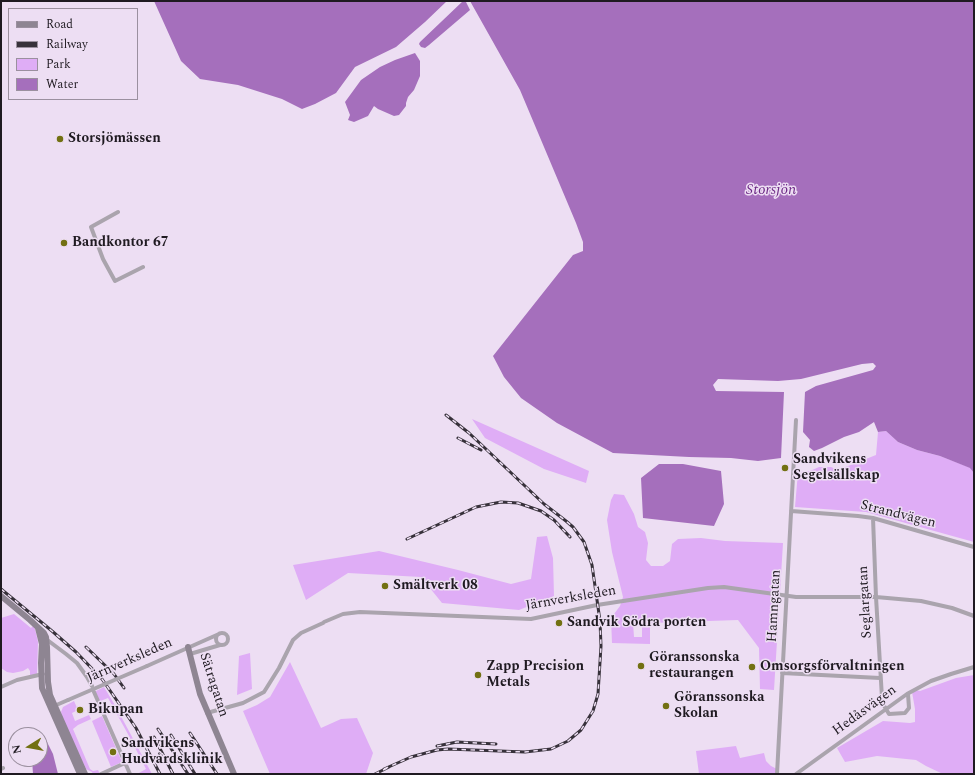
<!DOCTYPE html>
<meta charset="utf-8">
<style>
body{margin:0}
#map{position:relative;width:975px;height:775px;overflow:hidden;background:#eddef3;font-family:Spectral,serif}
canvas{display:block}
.frame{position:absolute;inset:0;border:2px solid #1f1a21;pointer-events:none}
.legend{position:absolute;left:8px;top:8px;width:130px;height:92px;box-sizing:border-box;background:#eddef3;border:1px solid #9b909f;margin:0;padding:5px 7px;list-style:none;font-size:12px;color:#1f1a21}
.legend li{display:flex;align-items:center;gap:8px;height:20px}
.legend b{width:20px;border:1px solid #9b909f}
.north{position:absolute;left:8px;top:727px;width:40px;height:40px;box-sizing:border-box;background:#eddef3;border:1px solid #9b909f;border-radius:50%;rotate:259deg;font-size:11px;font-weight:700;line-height:16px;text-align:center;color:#1f1a21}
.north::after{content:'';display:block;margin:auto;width:14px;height:18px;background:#727012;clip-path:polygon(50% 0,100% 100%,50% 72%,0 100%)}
</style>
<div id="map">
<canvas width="975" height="775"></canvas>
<div class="frame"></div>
<ul class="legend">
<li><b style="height:5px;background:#8e8592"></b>Road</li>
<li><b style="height:5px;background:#37313a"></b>Railway</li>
<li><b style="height:11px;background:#dfadf6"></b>Park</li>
<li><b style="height:11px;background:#a56fbc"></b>Water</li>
</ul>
<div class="north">N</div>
</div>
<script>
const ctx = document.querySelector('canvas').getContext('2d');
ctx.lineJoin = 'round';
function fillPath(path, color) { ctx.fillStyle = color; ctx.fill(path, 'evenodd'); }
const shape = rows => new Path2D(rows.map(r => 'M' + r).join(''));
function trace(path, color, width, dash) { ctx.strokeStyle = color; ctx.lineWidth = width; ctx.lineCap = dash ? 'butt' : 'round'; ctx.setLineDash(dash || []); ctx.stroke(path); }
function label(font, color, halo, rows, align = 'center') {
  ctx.font = font + ' Spectral,serif'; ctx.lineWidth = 3; ctx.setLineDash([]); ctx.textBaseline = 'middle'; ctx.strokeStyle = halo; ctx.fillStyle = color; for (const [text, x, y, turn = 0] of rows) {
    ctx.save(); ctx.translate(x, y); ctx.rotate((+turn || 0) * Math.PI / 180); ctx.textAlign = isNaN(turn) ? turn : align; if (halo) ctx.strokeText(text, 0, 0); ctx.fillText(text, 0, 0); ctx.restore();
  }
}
fillPath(shape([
 [472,419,589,471,586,483,544,469,485,438],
 [886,431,898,442,917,450,940,456,971,468,974,473,974,542,866,512,795,507,798,472,810,471,819,467,831,467,838,470,876,455,878,432],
 [614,494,624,495,634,514,638,527,645,532,648,543,646,560,651,566,663,566,670,561,672,544,678,539,701,538,725,541,783,543,774,690,760,689,759,648,738,620,650,623,650,644,612,643,611,618,620,606,623,597,612,552,607,520,611,500],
 [633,623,642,623,642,637,634,637],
 [547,536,553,558,554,596,519,610,442,603,421,577,348,573,306,600,293,565,379,551,458,570,511,584,531,579,537,537],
 [14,614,31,628,33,626,35,629,38,642,37,675,30,676,30,671,28,668,23,671,13,673,7,672,1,668,1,618],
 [250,653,252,689,237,695,239,656],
 [290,662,321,728,341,719,357,718,373,753,366,774,270,774,243,711,257,705,270,697],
 [974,675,974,774,943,774,926,766,916,760,877,756,845,762,837,748,883,721,910,723,915,722,915,709,912,692,916,690,920,691,956,678],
 [104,687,116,707,152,774,137,774,146,769,129,736,108,698,98,702,94,692],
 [74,701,78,710,72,713,75,721,89,715,91,719,89,720,78,725,73,729,90,769,93,771,98,770,100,774,93,774,92,772,86,769,62,717,61,712,63,707],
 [102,716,122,762,111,767,92,721],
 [736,746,740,758,764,753,766,761,771,766,777,769,777,774,699,774,696,751]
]), '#dfadf6');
fillPath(shape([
 [154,1,447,1,425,22,396,47,355,67,336,93,315,104,302,109,282,99,238,85,200,79,181,61],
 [463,1,466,2,470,10,429,45,425,48,421,47,419,44,420,42],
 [470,1,974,1,974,473,970,468,940,456,917,450,898,442,886,431,878,432,874,422,859,432,844,437,822,448,814,451,809,447,810,440,803,432,805,392,816,386,873,370,876,366,873,363,862,364,801,379,778,381,718,379,713,385,716,391,784,392,781,458,758,461,731,458,689,457,613,453,557,423,521,398,504,377,493,356,573,255,583,251,583,242,576,223,520,90],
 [415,53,420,61,420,76,414,90,408,97,406,103,406,106,399,115,394,116,378,109,374,106,368,116,354,122,348,120,350,115,345,102,361,80,380,67,395,60],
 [659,464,683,464,721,471,724,504,714,526,643,518,641,478],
 [40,737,45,738,53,754,58,774,33,774,32,759,40,759]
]), '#a56fbc');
trace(shape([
 [118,212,91,227,103,259,115,281,143,267],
 [791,511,858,516,873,518,974,547],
 [873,518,876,597,882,698,883,704,889,714,905,713,909,708,908,694],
 [324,622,343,614,360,612,531,619,597,605,708,588,724,587,796,597,876,597,921,601,952,608,974,616],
 '216 639a6 6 0 1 1 12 0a6 6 0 1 1-12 0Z',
 [46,639,66,654,77,663,87,677,92,686],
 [190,654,220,645],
 [147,666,219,634],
 [782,673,880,678],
 [1,687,17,680,43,674],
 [94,692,130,774],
 [54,706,68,700],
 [207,713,243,703,264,692,279,668,293,640,301,633,323,623],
 [1,769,3,768],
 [101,774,125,763],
 [777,774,796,420],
 [796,774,907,694,931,681,951,674,974,667]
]), '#aaa4ad', 4);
trace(shape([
 [1,596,30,620,44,633,46,637,47,647,48,682,50,695,85,774],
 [38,628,42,644,41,663,42,688,80,774],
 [188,647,200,694,234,774]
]), '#8e8592', 6);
const rail = shape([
 [458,438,481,450],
 [407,539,476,507,501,502,518,503,541,511,554,520,570,537],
 [1,589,52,631,76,652,102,679,136,728,160,774],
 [86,647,114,674,124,688],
 [158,729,188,774],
 [190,733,217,774],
 [171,735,195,774],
 [154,737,173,774],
 [437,746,457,742,496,744],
 [384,769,411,757,437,750,448,749,525,752,551,749,568,741,581,730,593,711,598,694,601,646,600,621,592,565,584,542,573,527,566,521,544,504,469,433,446,415],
 [375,774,389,767]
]);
trace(rail, '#37313a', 3);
trace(rail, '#eddef3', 1.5, [4.5]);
trace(shape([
 [68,700,147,666]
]), '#aaa4ad', 4);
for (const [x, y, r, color] of [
 [60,139,4,"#727012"],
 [64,243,4,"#727012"],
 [785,468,4,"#727012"],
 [385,586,4,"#727012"],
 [559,623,4,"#727012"],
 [641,666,4,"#727012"],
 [752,667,4,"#727012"],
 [478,675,4,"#727012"],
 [666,706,4,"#727012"],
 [80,710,4,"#727012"],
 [113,752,4,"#727012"]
]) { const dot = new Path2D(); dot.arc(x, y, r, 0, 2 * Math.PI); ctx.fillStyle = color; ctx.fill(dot); trace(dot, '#eddef3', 1.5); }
label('bold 14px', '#1f1a21', '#eddef3', [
 ["Storsjömässen",68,139],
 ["Bandkontor 67",72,243],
 ["Sandvikens",793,460],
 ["Segelsällskap",793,476],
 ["Smältverk 08",393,586],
 ["Sandvik Södra porten",567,623],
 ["Göranssonska",649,658],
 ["restaurangen",649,674],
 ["Zapp Precision",486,667],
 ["Metals",486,683],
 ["Omsorgsförvaltningen",760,667],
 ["Göranssonska",674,698],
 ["Skolan",674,714],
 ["Bikupan",88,710],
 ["Sandvikens",121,744],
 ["Hudvårdsklinik",121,760]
], 'left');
label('14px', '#1f1a21', '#eddef3', [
 ["Strandvägen",898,515,14],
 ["Järnverksleden",571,599,-10],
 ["Seglargatan",866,602,-93],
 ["Hamngatan",775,606,-87],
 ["Järnverksleden",130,661,-24],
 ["Sätragatan",213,685,72],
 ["Hedåsvägen",865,711,-36]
]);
label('italic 15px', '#6b2784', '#eddef3', [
 ["Storsjön",771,191]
]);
</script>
